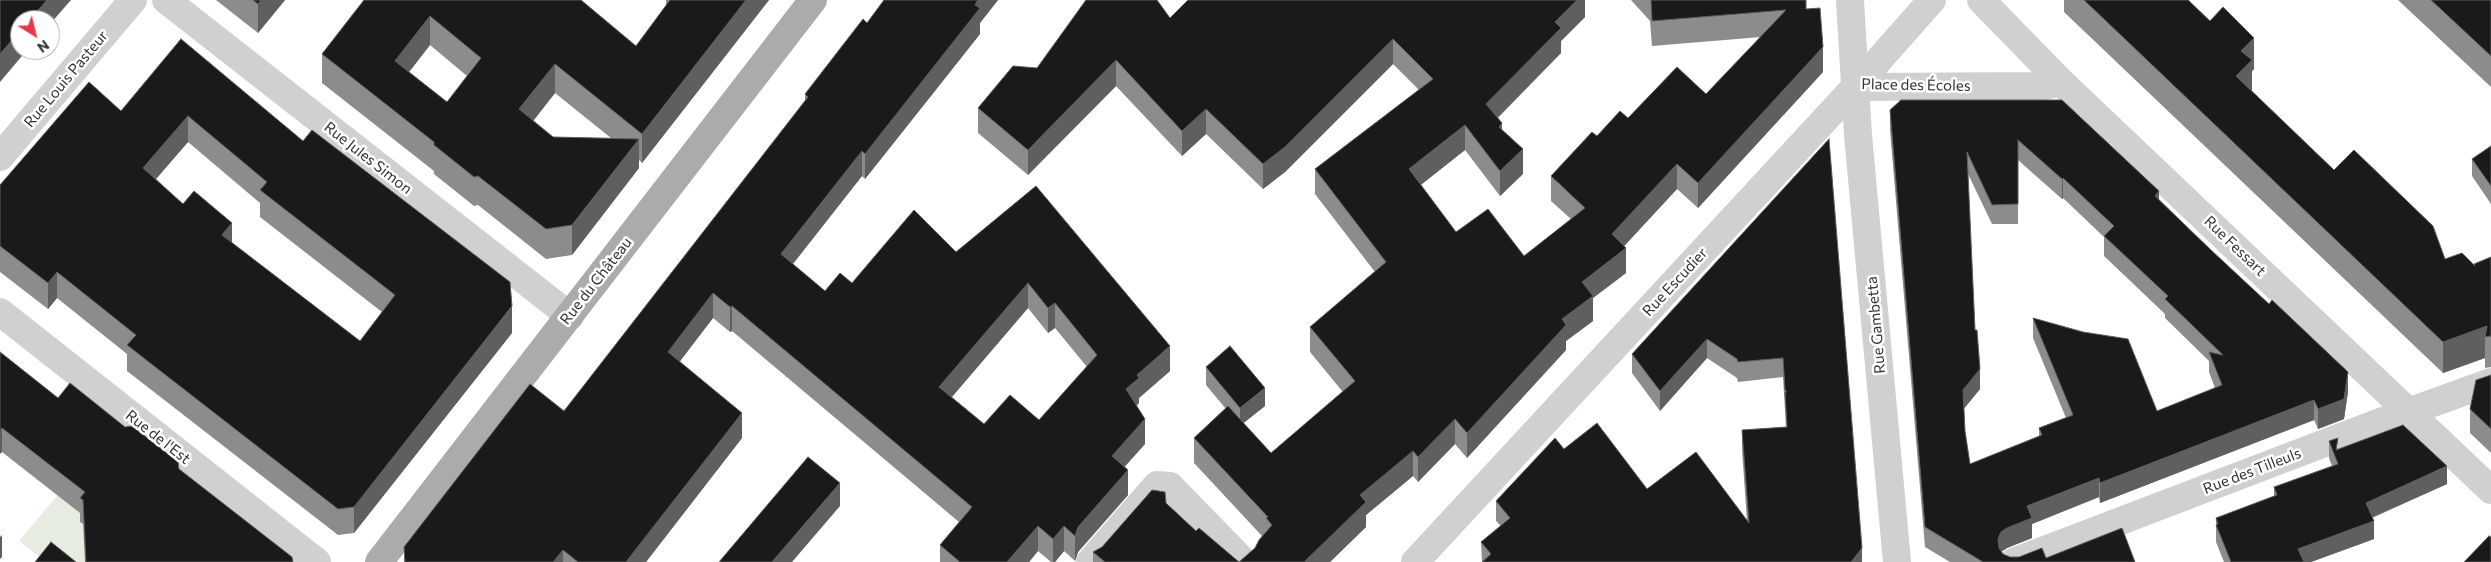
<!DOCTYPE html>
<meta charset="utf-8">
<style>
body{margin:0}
#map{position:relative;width:2491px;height:562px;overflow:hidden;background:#fff;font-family:Commissioner,sans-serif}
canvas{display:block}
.north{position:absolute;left:10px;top:10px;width:50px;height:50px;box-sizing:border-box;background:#fff;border:1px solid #adadad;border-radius:50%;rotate:144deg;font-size:14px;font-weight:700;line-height:20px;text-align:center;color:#333}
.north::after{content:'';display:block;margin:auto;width:18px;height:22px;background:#e63946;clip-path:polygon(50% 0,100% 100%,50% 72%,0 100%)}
</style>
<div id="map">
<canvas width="2491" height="562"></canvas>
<div class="north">N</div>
</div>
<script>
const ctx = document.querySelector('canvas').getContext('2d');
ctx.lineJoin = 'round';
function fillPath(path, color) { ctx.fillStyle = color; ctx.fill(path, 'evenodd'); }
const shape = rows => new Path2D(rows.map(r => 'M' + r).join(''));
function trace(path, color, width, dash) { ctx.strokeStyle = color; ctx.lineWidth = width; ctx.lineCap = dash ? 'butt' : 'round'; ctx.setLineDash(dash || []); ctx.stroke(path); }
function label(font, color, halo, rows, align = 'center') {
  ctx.font = font + ' Commissioner,sans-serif'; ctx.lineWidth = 5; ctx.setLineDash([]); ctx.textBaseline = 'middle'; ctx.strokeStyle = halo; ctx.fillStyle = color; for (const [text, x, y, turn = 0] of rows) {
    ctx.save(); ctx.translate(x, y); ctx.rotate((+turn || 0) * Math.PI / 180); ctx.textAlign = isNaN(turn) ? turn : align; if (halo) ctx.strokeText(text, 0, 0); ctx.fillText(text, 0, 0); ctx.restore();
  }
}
fillPath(shape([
 [63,489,90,510,83,523,83,528,149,562,46,562,19,541]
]), '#e6ecdf');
trace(shape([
 [166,0,570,316],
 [1850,0,1858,135,1897,562],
 [1981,0,2061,82,2491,490],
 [1855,87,2044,86,2061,82],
 [0,157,133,0],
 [0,312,317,562],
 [1090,562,1157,485,1170,486,1244,562],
 [1415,562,1855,87,1932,0],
 [2013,562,2380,422,2491,382]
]), '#d0d0d0', 28);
trace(shape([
 [379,562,813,0]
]), '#ababab', 28);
fillPath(shape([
 [216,0,285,0,258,33],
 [364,0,636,46,666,6,666,0,769,0,642,163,639,160,639,168,572,255,546,259,478,205,474,206,434,174,434,171,322,83,322,54],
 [430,45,467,76,447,102,409,72],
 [555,93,611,138,553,137,533,121],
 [884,0,998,0,980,23,980,34,935,91,865,179,862,176,793,264,825,291,956,252,1036,186,1170,371,1139,398,1139,403,1137,405,1145,444,1124,467,1128,495,1078,552,1075,561,1064,551,1055,562,1051,562,1038,551,1029,562,940,562,940,545,959,522,732,331,730,332,713,318,680,361,742,438,646,562,404,562,404,547,564,411,805,101,805,94,867,23],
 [1028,308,1048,333,1055,328,1087,367,1039,420,984,424,952,397],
 [1585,0,1585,17,1561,41,1561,53,1498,118,1502,130,1523,174,1500,196,1465,150,1421,185,1456,232,1524,256,1571,219,1551,201,1551,176,1597,136,1628,118,1706,94,1761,37,1652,46,1650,21,1631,0,1806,0,1806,9,1823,72,1698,208,1677,189,1624,246,1626,273,1593,298,1593,321,1566,341,1566,350,1467,458,1455,444,1418,482,1413,476,1366,515,1366,527,1330,562,1093,562,1093,552,1102,547,1166,503,1196,531,1239,562,1255,548,1262,536,1194,463,1194,438,1226,409,1206,385,1206,367,1265,406,1243,423,1271,453,1343,392,1310,352,1310,327,1375,272,1315,194,1315,169,1419,90,1393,64,1285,172,1263,189,1206,134,1182,156,1116,86,1028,175,978,133,978,108,1037,68,1170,18],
 [2064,0,2189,0,2254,69,2252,71,2252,91,2334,170,2445,259,2474,265,2491,257,2491,367,2485,368,2485,358,2443,373,2064,12],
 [2398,0,2491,0,2491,87],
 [181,39,512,333,354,533,338,535,127,371,127,354,57,298,48,309,0,272,0,185,121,111],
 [188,142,260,203,260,217,382,312,360,341,232,243,183,204,156,179],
 [2062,100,2159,199,2348,392,2344,419,2318,429,2314,420,2100,503,2099,497,2032,524,2032,538,2007,548,2001,552,2003,554,2010,557,2046,558,2135,562,1950,562,1925,547,1890,130,1890,110],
 [2018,160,2062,199,2063,198,2104,237,2104,256,2165,314,2165,318,2209,361,2209,372,2215,388,2157,411,2033,318,2033,338,2066,418,2039,428,2039,436,1970,464,1965,431,1964,408,1980,389,1975,330,1968,174,1992,224,2018,224],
 [1829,139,1862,562,1482,562,1481,542,1501,526,1496,521,1496,501,1564,449,1647,489,1747,521,1742,450,1742,430,1786,427,1783,377,1738,382,1737,378,1707,358,1660,411,1632,373,1632,354],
 [2491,146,2491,204,2472,176,2472,159],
 [0,352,58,398,179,469,293,562,85,562,83,524,80,522,80,513,2,452],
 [2491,375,2491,453,2470,433,2470,409],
 [2329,441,2338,449,2447,484,2372,518,2374,539,2311,562,2224,562,2216,542,2216,518,2274,496,2274,487,2332,466,2329,458]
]), '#8c8c8c');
fillPath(shape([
 [47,0,71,0,50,24,50,20,30,20],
 [261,0,285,0,258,33,258,4],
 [746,0,769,0,642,163,642,134],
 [978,0,998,0,980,23,980,34,865,179,865,154],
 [1577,0,1585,0,1585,17,1561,41,1561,53,1486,129,1486,104,1555,22],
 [430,16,430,45,395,90,395,61],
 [20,31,20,50,27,50,0,82,0,54],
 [2254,38,2254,69,2252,71,2252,91,2236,76,2241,51],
 [1393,39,1393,64,1285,172,1263,189,1263,164],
 [1823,47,1823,72,1698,208,1698,183],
 [1116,60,1116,86,1028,175,1028,150],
 [555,64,555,93,519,139,519,109],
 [1206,109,1206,134,1182,156,1182,131],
 [188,116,188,142,143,194,143,168],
 [1502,123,1502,148,1499,127],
 [1465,125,1465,150,1409,194,1409,169],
 [639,139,639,168,572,255,572,225],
 [1523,149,1523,174,1500,196,1500,171],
 [862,151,862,176,781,279,781,254],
 [1677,164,1677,189,1615,256,1626,248,1626,273,1593,298,1593,321,1566,341,1566,350,1467,458,1467,433,1562,319,1582,282,1612,234],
 [2063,178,2063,198,2062,199,2062,179],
 [2159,191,2159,211,2155,196],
 [232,223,232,249,222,235],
 [57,272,57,298,48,309,48,283],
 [1028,283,1028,308,939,412,939,387],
 [713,293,713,318,668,377,668,352],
 [1055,303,1055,328,1048,333,1048,308],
 [512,306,512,333,354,533,354,507],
 [732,306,732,331,730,332,730,307],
 [2487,326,2485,337,2485,358,2443,373,2443,342],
 [1707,339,1707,358,1660,411,1660,391],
 [1170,346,1170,371,1139,398,1139,403,1126,414,1126,389,1137,375],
 [1980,369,1980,389,1963,410,1963,390],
 [2348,372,2348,392,2344,419,2318,429,2318,409],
 [1265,388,1265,406,1240,426,1240,408],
 [2314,400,2314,420,2100,503,2100,483],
 [742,413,742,438,646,562,626,562],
 [1145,419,1145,444,1112,481,1112,456],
 [1455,419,1455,444,1418,482,1418,457],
 [2,428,2,452,0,454,0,430],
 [1413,451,1413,476,1366,515,1366,527,1330,562,1304,562,1360,495],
 [2447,466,2447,484,2366,520,2366,503],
 [1128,470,1128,495,1078,552,1075,561,1075,536,1078,527],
 [2099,478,2099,497,2032,524,2032,538,2007,548,2001,552,1998,559,1998,539,2001,532,2027,506],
 [840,483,840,506,792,562,772,562],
 [2374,521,2374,539,2311,562,2298,562,2298,549],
 [1038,526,1038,551,1029,562,1007,562],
 [1064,526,1064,551,1055,562,1053,562,1053,539],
 [2,535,2,557,0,559,0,537],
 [1862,548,1862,562,1851,562],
 [563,550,563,562,553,562]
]), '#5f5f5f');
const building = shape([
 [0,0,47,0,30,20,20,20,20,31,0,54,0,0],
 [253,0,261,0,258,4,253,0],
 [364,0,581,0,636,46,670,0,746,0,642,134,555,64,519,109,553,137,639,139,572,225,546,229,478,176,474,177,434,145,434,142,322,54,364,0],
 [430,16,481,58,447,102,395,61,430,16],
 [884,0,978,0,975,5,980,8,865,154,862,151,781,254,825,291,840,273,852,283,914,210,956,252,1036,186,1170,346,1137,375,1139,378,1126,389,1145,419,1112,456,1128,470,1078,527,1075,536,1064,526,1053,539,1038,526,1007,562,960,562,940,545,972,507,732,306,730,307,713,293,668,352,742,413,626,562,578,562,563,550,553,562,405,562,404,547,530,384,564,411,808,97,805,94,863,19,867,23,884,0],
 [1028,283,1048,308,1055,303,1097,355,1039,420,1010,395,984,424,939,387,1028,283],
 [1086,0,1157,0,1170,18,1188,0,1577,0,1555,22,1561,28,1486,104,1502,123,1499,127,1523,149,1500,171,1465,125,1409,169,1456,232,1488,209,1524,256,1585,208,1551,176,1592,132,1597,136,1620,111,1628,118,1677,67,1706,94,1786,10,1652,21,1651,0,1806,0,1806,9,1820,8,1823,47,1698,183,1677,164,1612,234,1626,248,1582,282,1593,296,1562,319,1566,325,1467,433,1455,419,1418,457,1413,451,1360,495,1366,502,1304,562,1105,562,1093,552,1102,547,1152,490,1165,492,1166,503,1196,531,1199,528,1239,562,1255,548,1259,540,1272,525,1266,518,1268,517,1194,438,1228,406,1271,453,1355,381,1310,327,1386,262,1315,169,1433,79,1393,39,1285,147,1263,164,1206,109,1182,131,1116,60,1028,150,978,108,1013,66,1037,68,1086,0],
 [2084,0,2188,0,2210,21,2223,7,2254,38,2241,51,2252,60,2236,76,2334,170,2354,150,2433,226,2445,259,2462,253,2475,266,2474,264,2491,257,2491,336,2485,337,2487,326,2443,342,2084,0],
 [2431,0,2491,0,2491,56,2431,0],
 [181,39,303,141,312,130,510,282,512,306,354,507,338,509,127,345,136,335,57,272,48,283,0,246,0,185,89,82,121,111,181,39],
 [188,116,267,182,260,190,395,295,360,341,222,235,232,223,194,191,183,204,143,168,188,116],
 [1901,100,2062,100,2159,191,2155,196,2211,250,2269,304,2272,300,2348,372,2344,399,2318,409,2314,400,2100,483,2099,478,2027,506,2032,518,2007,528,2001,532,1998,539,1999,548,2003,554,2010,557,2019,557,2042,548,2046,558,2122,528,2135,562,1983,562,1925,527,1890,110,1901,100],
 [2018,140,2062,179,2063,178,2114,226,2104,236,2168,296,2165,299,2223,355,2209,352,2222,385,2157,411,2128,339,2083,332,2033,318,2073,415,2039,428,2042,435,1970,464,1965,431,1963,390,1980,369,1977,330,1975,330,1967,152,1992,205,2018,204,2018,140],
 [1829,139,1862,548,1851,562,1482,562,1491,554,1481,542,1510,518,1496,501,1555,438,1564,449,1597,423,1647,489,1696,452,1749,523,1742,430,1787,427,1785,392,1787,392,1785,390,1783,358,1738,362,1737,359,1707,339,1660,391,1632,354,1829,139],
 [2491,146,2491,186,2472,159,2491,146],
 [1230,346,1265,388,1240,408,1206,367,1230,346],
 [0,352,58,398,70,383,125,427,132,426,178,462,179,469,292,557,293,562,86,562,83,500,80,498,85,492,2,428,0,430,0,352],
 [2491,375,2491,429,2470,409,2476,380,2491,375],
 [2403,425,2447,466,2366,503,2374,521,2298,549,2304,562,2231,562,2216,525,2218,524,2216,518,2277,495,2274,487,2338,464,2329,441,2338,438,2336,450,2403,425],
 [808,457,840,483,772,562,719,562,808,457],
 [2489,536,2491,537,2491,562,2464,562,2489,536],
 [51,542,76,562,35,562,51,542]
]);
fillPath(building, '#1a1a1a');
trace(building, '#5f5f5f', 1);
label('15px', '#333', '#fff', [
 ["Rue Louis Pasteur",66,79,-50],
 ["Place des Écoles",1916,85,1],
 ["Rue Jules Simon",368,158,38],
 ["Rue Fessart",2235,246,44],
 ["Rue du Château",596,281,-52],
 ["Rue Escudier",1675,282,-47],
 ["Rue Gambetta",1876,325,-95],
 ["Rue de l'Est",158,437,38],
 ["Rue des Tilleuls",2252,471,-21]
]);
</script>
